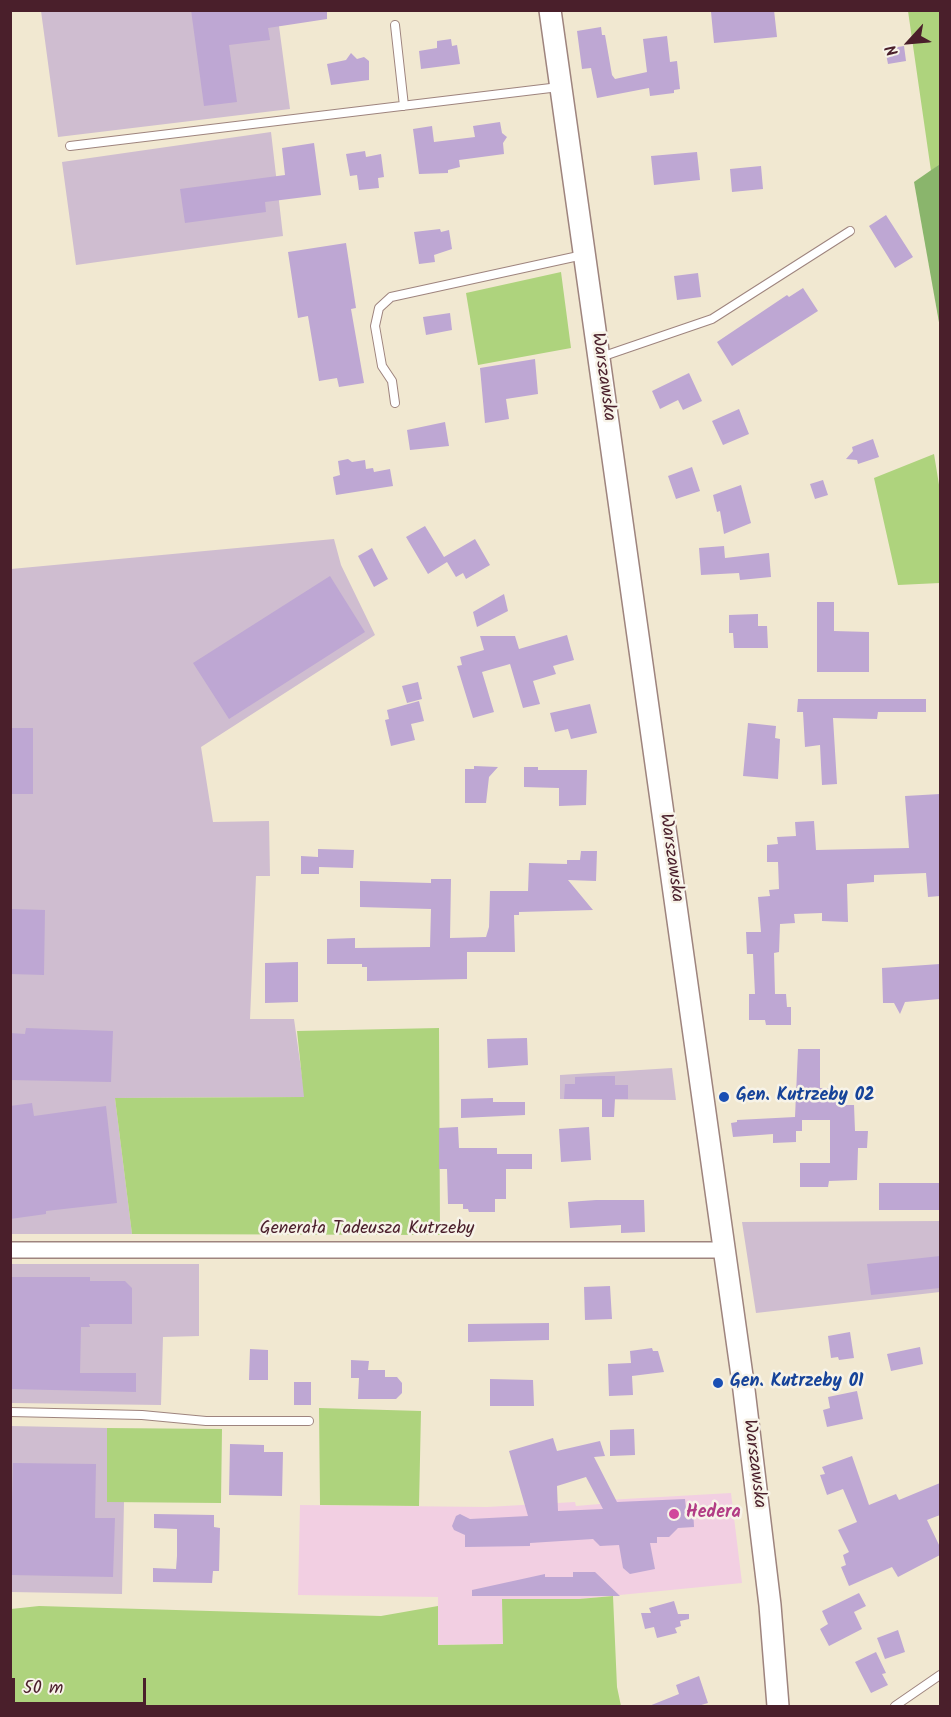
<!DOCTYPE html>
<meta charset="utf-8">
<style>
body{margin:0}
#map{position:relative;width:951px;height:1717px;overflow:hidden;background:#f1e8d1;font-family:Kalam,sans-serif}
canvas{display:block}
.frame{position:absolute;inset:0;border:12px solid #4a1f2b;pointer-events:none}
.north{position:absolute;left:879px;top:12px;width:60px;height:60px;-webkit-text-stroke:4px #f7f3e8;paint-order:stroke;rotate:244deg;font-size:16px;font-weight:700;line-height:24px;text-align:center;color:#4a1f2b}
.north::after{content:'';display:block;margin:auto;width:21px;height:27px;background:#4a1f2b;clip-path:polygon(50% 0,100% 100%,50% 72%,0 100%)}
.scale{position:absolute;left:12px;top:1678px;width:134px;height:27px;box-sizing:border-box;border:3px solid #4a1f2b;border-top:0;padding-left:8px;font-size:18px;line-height:21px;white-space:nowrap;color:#4a1f2b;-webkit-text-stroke:4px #f7f3e8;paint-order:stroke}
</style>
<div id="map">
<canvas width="951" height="1717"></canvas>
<div class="frame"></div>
<div class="north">N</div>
<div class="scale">50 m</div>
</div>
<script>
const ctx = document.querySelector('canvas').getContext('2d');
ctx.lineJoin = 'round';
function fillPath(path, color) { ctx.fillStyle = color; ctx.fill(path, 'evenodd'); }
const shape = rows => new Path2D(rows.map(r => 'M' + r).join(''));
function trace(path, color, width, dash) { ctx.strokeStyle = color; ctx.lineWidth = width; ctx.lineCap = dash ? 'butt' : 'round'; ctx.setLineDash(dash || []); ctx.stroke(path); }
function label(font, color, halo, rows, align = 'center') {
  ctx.font = font + ' Kalam,sans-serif'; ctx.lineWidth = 5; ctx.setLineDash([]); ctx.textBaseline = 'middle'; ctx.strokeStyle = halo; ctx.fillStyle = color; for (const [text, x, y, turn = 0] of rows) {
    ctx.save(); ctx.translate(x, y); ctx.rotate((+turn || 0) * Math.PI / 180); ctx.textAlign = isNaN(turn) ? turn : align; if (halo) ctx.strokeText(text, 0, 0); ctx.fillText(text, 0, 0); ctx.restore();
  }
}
fillPath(shape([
 [731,1493,742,1583,579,1599,503,1599,503,1644,438,1645,438,1597,298,1595,300,1505,487,1507,575,1502,576,1506,600,1504,607,1500]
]), '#f2cfe2');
fillPath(shape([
 [41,11,277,11,290,109,58,137],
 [271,132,283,236,76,265,62,162],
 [334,539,341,565,375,635,201,747,213,822,269,821,270,876,256,876,250,1019,294,1019,305,1097,115,1098,132,1234,11,1234,11,569],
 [672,1068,676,1100,560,1099,560,1075],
 [940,1221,940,1292,756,1313,742,1222],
 [11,1264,199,1264,199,1336,163,1337,161,1405,11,1403],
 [11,1426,107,1428,107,1502,124,1502,122,1594,11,1592]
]), '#cfbdd0');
fillPath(shape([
 [908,11,940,11,940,164,931,171],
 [561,272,571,348,478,365,466,293],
 [934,454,940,491,940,583,898,585,874,478],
 [439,1028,440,1235,132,1234,115,1098,304,1097,297,1031],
 [319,1408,421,1411,419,1506,320,1505],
 [107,1428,222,1429,221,1503,107,1502],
 [613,1596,617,1687,621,1706,11,1706,11,1609,39,1606,381,1616,438,1606,438,1645,503,1644,502,1599,579,1599]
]), '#aed37d');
fillPath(shape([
 [940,164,940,328,914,182]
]), '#8ab56c');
fillPath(shape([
 [191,10,327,10,327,19,268,28,270,40,229,45,237,102,204,106],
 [730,10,774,10,777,37,714,43,711,12],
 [601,27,602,35,605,35,612,75,615,79,647,72,643,39,667,36,670,62,677,61,680,89,674,90,674,93,650,96,649,88,597,98,591,68,582,69,577,31],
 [451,39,452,46,457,45,460,64,421,69,419,51,437,48,437,41],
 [904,46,906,61,888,64,885,49],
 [351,53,357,59,364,57,369,61,369,80,331,85,327,64,346,60],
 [500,122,502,133,507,137,503,143,504,154,459,160,460,167,448,170,448,173,419,174,413,129,432,126,434,142,475,137,473,126],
 [314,143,321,195,265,202,266,212,185,223,180,189,285,175,282,148],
 [365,151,366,157,381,154,384,177,378,178,379,188,359,190,357,175,350,176,346,154],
 [697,152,700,180,654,185,651,156],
 [761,166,763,189,732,192,730,169],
 [886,215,913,257,895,268,869,226],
 [440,229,441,232,449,230,452,249,434,255,435,262,419,264,414,232],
 [346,243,356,308,351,309,364,383,339,387,337,378,319,381,308,316,298,318,288,252],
 [698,273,701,297,677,300,674,276],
 [803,288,818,311,732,366,717,342,787,295,789,297],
 [450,313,452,330,426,335,423,317],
 [535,359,538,394,506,399,509,419,485,423,480,368],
 [689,373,702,401,683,410,678,400,660,409,652,391],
 [739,409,749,434,723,445,712,421],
 [445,422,449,446,410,450,407,430],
 [873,439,879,457,858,464,857,460,846,459,853,451,852,447],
 [348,459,352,462,365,460,366,469,373,468,374,472,390,469,393,486,336,495,333,477,340,475,338,461],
 [692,467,700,491,676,499,668,476],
 [823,480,828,495,815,499,810,484],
 [741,485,751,523,724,534,720,511,717,512,713,495],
 [425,526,444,557,475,539,490,565,466,579,463,573,456,577,447,562,428,574,406,537],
 [724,546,725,558,769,553,771,577,740,580,739,573,701,575,699,548],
 [372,548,388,579,374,587,358,556],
 [330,576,365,632,229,719,193,663],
 [504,594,508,611,477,627,473,612],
 [817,602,834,602,834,631,869,632,869,672,817,672],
 [758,614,758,626,767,626,768,648,734,648,733,633,729,633,729,615],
 [567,635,574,660,553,666,556,674,533,681,540,704,523,708,510,664,482,672,494,712,473,718,457,666,462,665,460,657,484,650,480,636,515,636,519,649],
 [418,682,422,699,407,703,402,686],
 [798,699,926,699,926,712,878,712,877,719,833,718,837,784,822,785,820,745,805,747,803,712,797,712],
 [419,701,424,721,411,724,415,740,391,746,385,720,389,719,387,710],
 [590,704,597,733,571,739,568,729,555,732,550,713],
 [748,723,776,726,775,738,780,739,778,779,743,776],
 [10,728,33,728,33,794,10,794],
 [474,766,498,767,489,777,486,803,465,803,465,769,474,769],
 [524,767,538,767,538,770,587,770,586,805,559,806,559,788,524,787],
 [940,794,940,896,928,897,926,873,874,875,874,882,847,884,848,922,822,921,822,913,794,914,795,923,780,924,779,952,774,953,775,994,786,994,787,1007,791,1007,791,1025,766,1025,765,1020,749,1020,749,994,755,994,753,954,747,954,746,932,761,932,758,897,770,896,769,890,779,889,778,862,767,862,767,845,778,844,777,837,796,836,795,822,814,821,816,850,909,848,905,796],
 [318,849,354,850,353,868,319,867,319,874,301,874,301,856,318,857],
 [581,851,597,851,596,881,568,880,593,910,519,912,519,915,514,915,515,952,467,952,467,979,367,981,367,967,362,967,362,964,327,964,327,939,355,938,355,948,430,947,431,909,360,907,360,881,431,883,431,879,451,879,450,938,486,937,489,927,490,891,528,891,529,863,567,864,567,860,580,860],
 [11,909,45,910,44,975,10,974],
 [298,962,298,1002,265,1003,265,963],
 [940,964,940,999,905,1002,900,1014,894,1003,883,1003,882,968],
 [26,1028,113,1031,111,1082,10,1080,10,1033,25,1034],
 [527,1038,528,1065,488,1068,487,1039],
 [798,1049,820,1049,820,1088,836,1088,836,1105,854,1105,855,1131,868,1131,867,1148,858,1148,857,1180,829,1181,828,1187,800,1187,800,1163,830,1163,830,1120,802,1120,802,1131,796,1131,796,1142,773,1143,773,1134,733,1137,731,1123,737,1122,737,1120,795,1117],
 [602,1076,615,1076,615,1085,628,1085,628,1099,615,1099,614,1117,602,1117,602,1099,564,1099,565,1084,575,1084,575,1077],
 [493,1098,493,1102,525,1102,525,1115,461,1118,461,1099],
 [32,1103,34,1116,106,1106,117,1203,46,1211,46,1214,10,1219,10,1106],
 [458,1127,459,1148,497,1148,497,1154,532,1154,532,1169,506,1169,506,1199,495,1199,495,1212,469,1212,468,1209,463,1209,463,1204,448,1204,447,1169,439,1169,439,1128],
 [589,1127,591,1160,561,1162,559,1129],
 [879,1183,940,1183,940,1210,879,1210],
 [596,1200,644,1200,645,1232,621,1233,621,1225,570,1228,568,1202],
 [940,1256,940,1288,871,1295,867,1264],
 [10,1277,90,1277,90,1281,125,1281,132,1288,132,1324,89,1324,90,1327,81,1327,80,1373,136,1373,136,1392,10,1389],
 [610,1286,612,1319,585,1320,584,1287],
 [549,1323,549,1340,468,1342,468,1324],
 [850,1332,854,1358,839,1360,838,1357,831,1358,828,1336],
 [920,1347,923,1364,891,1371,887,1354],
 [652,1348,653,1351,658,1351,664,1372,632,1376,633,1395,609,1396,608,1364,631,1363,630,1351],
 [250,1349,268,1350,268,1380,249,1380],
 [351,1360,369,1361,368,1370,385,1370,385,1377,397,1377,402,1383,402,1393,396,1399,358,1399,359,1378,351,1378],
 [490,1379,533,1380,534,1406,490,1406],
 [294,1382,311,1382,311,1405,294,1405],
 [857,1391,863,1419,827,1427,823,1410,830,1408,828,1397],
 [634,1429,635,1455,610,1456,610,1430],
 [553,1438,557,1451,600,1441,605,1456,594,1457,617,1502,685,1499,686,1509,693,1508,694,1527,678,1528,669,1537,657,1537,657,1543,650,1543,655,1569,630,1574,623,1568,619,1545,600,1546,593,1539,530,1543,530,1546,465,1547,465,1535,454,1530,452,1526,456,1516,460,1514,470,1519,528,1516,509,1451],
 [586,1477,603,1509,558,1511,557,1486],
 [230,1444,264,1445,264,1452,283,1452,282,1496,229,1495],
 [852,1456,869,1505,896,1494,899,1500,940,1483,940,1515,927,1520,940,1547,940,1555,898,1577,892,1567,849,1586,841,1567,846,1565,843,1555,849,1552,838,1530,857,1522,843,1489,827,1495,820,1475,825,1474,822,1467],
 [13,1463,96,1464,95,1518,115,1518,113,1577,10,1575],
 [154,1514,214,1515,214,1527,220,1528,219,1571,213,1571,212,1583,153,1582,153,1568,176,1569,177,1556,177,1529,154,1528],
 [573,1572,595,1572,620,1596,472,1596,472,1590,545,1574,545,1577,573,1577],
 [859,1593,866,1606,854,1612,862,1629,829,1646,820,1629,828,1624,822,1611],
 [674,1601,678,1614,689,1614,689,1619,680,1621,681,1626,675,1628,677,1633,657,1638,654,1627,645,1629,641,1613,651,1613,649,1608],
 [898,1630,905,1652,885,1659,877,1638],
 [876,1652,886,1673,882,1674,888,1685,871,1693,855,1662],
 [699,1676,708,1703,698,1706,649,1706,679,1694,676,1685]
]), '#bea7d3');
const service = shape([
 [395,25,404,106],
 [70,146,559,87],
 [601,357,712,319,850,231],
 [395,403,392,381,382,366,375,326,379,308,391,297,583,255],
 [10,1412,142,1415,206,1421,309,1421],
 [895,1706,940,1675]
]);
const minor = shape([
 [10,1250,724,1250]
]);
const secondary = shape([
 [550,10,744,1390,770,1605,778,1706]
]);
trace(service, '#9e847e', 10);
trace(minor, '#9e847e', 18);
trace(secondary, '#9e847e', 24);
trace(service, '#fff', 8);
trace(minor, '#fff', 15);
trace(secondary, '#fff', 21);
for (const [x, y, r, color] of [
 [724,1097,6,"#1a4fb4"],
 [718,1383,6,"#1a4fb4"],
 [674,1514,6,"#d1479c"]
]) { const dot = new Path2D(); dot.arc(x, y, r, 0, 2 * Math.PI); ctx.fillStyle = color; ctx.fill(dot); trace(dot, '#f7f3e8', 2); }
label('18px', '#4a1f2b', '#f7f3e8', [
 ["Warszawska",602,377,82],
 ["Warszawska",670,858,82],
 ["Generała Tadeusza Kutrzeby",367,1230],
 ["Warszawska",753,1464,83]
]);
label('bold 18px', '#164399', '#f7f3e8', [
 ["Gen. Kutrzeby 02",736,1097],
 ["Gen. Kutrzeby 01",730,1383]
], 'left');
label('bold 18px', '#b23c85', '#f7f3e8', [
 ["Hedera",686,1514]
], 'left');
</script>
